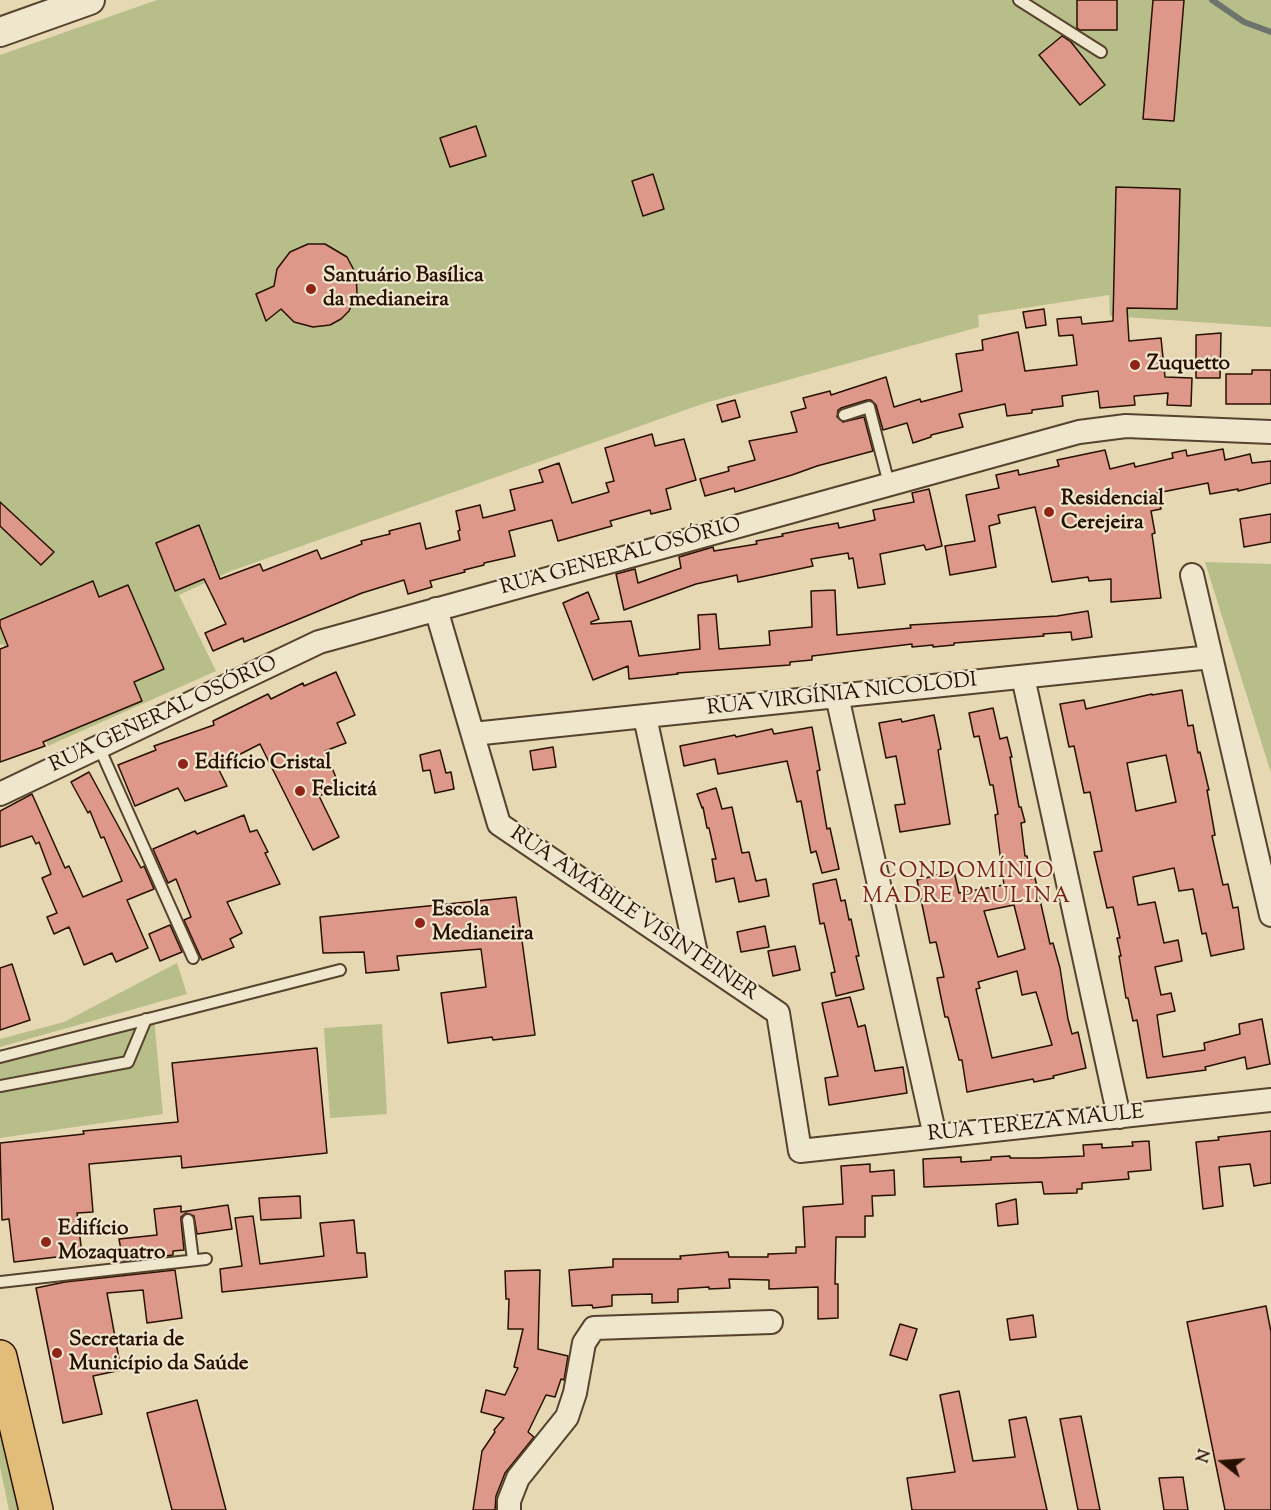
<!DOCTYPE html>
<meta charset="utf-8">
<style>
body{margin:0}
#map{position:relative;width:1271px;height:1510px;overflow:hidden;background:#e5d8b2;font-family:"Sorts Mill Goudy",serif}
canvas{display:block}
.north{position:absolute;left:1193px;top:1432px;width:60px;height:60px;-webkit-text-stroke:4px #eee6cd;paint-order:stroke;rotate:287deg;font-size:16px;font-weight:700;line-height:24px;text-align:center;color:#281001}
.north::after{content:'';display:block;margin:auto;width:21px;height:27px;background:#281001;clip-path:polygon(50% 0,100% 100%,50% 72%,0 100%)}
</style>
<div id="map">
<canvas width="1271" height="1510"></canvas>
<div class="north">N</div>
</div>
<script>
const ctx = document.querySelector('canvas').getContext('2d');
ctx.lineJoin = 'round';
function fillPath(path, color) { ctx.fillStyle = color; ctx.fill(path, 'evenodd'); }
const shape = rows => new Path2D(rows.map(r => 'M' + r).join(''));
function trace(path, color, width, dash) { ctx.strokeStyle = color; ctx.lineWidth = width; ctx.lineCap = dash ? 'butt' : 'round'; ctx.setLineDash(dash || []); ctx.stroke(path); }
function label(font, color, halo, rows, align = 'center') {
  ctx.font = font + ' "Sorts Mill Goudy",serif'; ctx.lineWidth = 4.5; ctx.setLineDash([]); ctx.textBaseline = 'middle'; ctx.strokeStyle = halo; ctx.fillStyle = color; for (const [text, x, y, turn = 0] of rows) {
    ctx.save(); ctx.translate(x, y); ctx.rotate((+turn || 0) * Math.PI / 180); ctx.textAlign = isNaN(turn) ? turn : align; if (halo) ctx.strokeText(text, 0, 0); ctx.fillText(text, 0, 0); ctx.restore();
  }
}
fillPath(shape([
 [157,0,1271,0,1271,327,1110,316,1109,295,978,315,979,327,705,403,231,571,179,595,216,671,48,746,3,644,0,645,0,55],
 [1205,562,1271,564,1271,773],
 [177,963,187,994,0,1047,0,1039,64,1022],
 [154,1019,163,1114,0,1138,0,1060],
 [382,1024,387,1114,330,1118,324,1028],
 [0,1410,23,1510,9,1510,0,1467]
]), '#b8be8a');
trace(shape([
 [1212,0,1244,22,1271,32]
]), '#6d746e', 6);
const building = shape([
 [1077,0,1117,0,1117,30,1080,30,1077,28,1077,0],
 [1153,0,1184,0,1174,121,1143,119,1153,0],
 [1062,36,1071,42,1105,85,1080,105,1039,55,1062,36],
 [476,126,486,156,450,167,440,138,476,126],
 [653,174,664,209,643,216,632,181,653,174],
 [1116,187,1180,189,1177,309,1127,308,1129,341,1161,338,1165,377,1192,378,1191,406,1167,405,1168,393,1134,396,1135,405,1100,408,1098,391,1062,396,1063,406,1032,410,1032,413,1007,416,1005,404,959,414,963,427,931,435,931,437,913,443,907,423,883,430,876,405,871,400,867,400,841,408,838,410,837,417,843,422,864,417,873,451,817,466,792,475,735,492,734,488,705,496,700,479,729,471,728,467,755,460,749,441,797,432,791,412,806,408,803,398,830,391,831,395,886,377,894,407,920,399,921,402,962,391,956,354,983,350,982,340,1018,332,1025,371,1077,365,1073,335,1059,336,1057,319,1081,317,1082,324,1113,321,1116,187],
 [308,244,325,244,347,257,356,274,357,293,349,311,341,319,330,325,313,327,294,322,281,309,266,321,256,294,274,286,277,269,290,252,308,244],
 [1044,309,1046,325,1026,328,1023,312,1044,309],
 [1221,333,1220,378,1196,378,1196,335,1221,333],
 [1252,370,1271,370,1271,404,1226,404,1226,374,1252,374,1252,370],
 [735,400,740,417,722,422,717,405,735,400],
 [652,434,655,446,684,439,696,480,666,489,671,509,651,514,650,510,610,521,612,526,558,541,552,520,509,531,515,556,484,563,484,565,464,570,465,572,430,581,432,587,408,594,404,580,362,593,244,642,243,638,213,651,205,633,226,624,204,579,175,591,156,543,199,525,220,579,260,564,263,571,317,550,321,559,362,544,361,541,390,534,389,531,420,523,426,549,460,540,458,531,460,530,456,511,480,505,483,518,515,510,510,490,543,482,539,470,559,463,572,503,609,492,606,483,614,481,605,448,652,434],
 [1223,449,1225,460,1250,454,1252,463,1271,461,1271,483,1238,491,1238,489,1210,494,1208,483,1157,493,1161,509,1151,511,1155,533,1152,534,1161,598,1111,602,1111,579,1089,581,1088,577,1052,582,1035,507,998,515,1000,523,989,526,996,567,950,575,945,546,975,541,966,495,999,488,996,475,1018,470,1019,475,1059,466,1057,460,1105,450,1110,469,1134,463,1135,467,1173,458,1172,453,1186,450,1187,456,1223,449],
 [929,489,942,546,926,550,924,545,880,554,885,584,858,588,853,558,849,559,848,553,811,559,813,566,738,582,737,575,696,584,624,610,616,574,635,569,638,583,681,568,679,557,713,547,714,551,757,544,756,541,783,536,782,534,811,528,838,523,839,528,875,520,873,510,914,502,912,493,929,489],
 [0,502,54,552,41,565,0,526,0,502],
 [1271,514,1271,542,1244,547,1240,519,1271,514],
 [93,581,99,597,128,585,164,669,134,682,142,701,43,742,45,746,0,762,0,649,8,646,0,626,0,620,93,581],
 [835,590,837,635,911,628,910,625,1057,616,1088,611,1092,637,1072,640,1071,632,1043,634,1044,636,954,643,954,645,933,647,933,645,912,647,912,644,812,656,812,660,790,662,790,665,677,673,678,674,629,679,628,666,593,680,563,603,588,592,599,619,591,622,591,624,631,621,639,656,700,649,698,615,716,614,719,649,770,645,769,631,812,627,811,591,835,590],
 [336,672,355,715,337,723,346,743,325,751,340,787,319,796,339,837,313,850,260,744,217,766,227,786,185,801,178,788,135,806,118,765,156,750,154,746,214,725,213,721,268,694,271,699,303,683,304,686,336,672],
 [1182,690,1188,726,1193,725,1198,753,1200,752,1209,790,1207,790,1215,835,1212,836,1223,885,1228,884,1233,908,1238,907,1244,949,1211,956,1206,933,1202,934,1193,889,1179,891,1174,868,1133,877,1138,905,1155,902,1164,943,1178,940,1182,961,1155,967,1161,995,1171,993,1175,1011,1157,1015,1163,1057,1205,1050,1204,1043,1240,1034,1239,1024,1262,1019,1270,1064,1247,1069,1245,1057,1205,1067,1206,1070,1147,1078,1137,1020,1133,1021,1128,998,1126,998,1119,956,1121,956,1117,938,1120,938,1113,907,1107,908,1094,852,1102,851,1090,792,1084,793,1074,746,1069,747,1060,704,1084,700,1086,709,1152,694,1152,695,1182,690],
 [1166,755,1176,802,1136,811,1127,763,1166,755],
 [993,708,1000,739,1007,737,1012,757,1010,757,1019,807,1021,807,1025,822,1021,823,1025,856,1027,856,1031,879,1035,878,1050,944,1053,943,1060,968,1068,1019,1072,1034,1078,1032,1086,1068,1053,1076,1054,1078,1034,1082,1033,1079,967,1092,962,1060,959,1060,948,1017,945,1017,937,978,944,977,936,942,930,943,917,880,954,871,959,893,1004,885,995,815,998,814,993,785,990,785,979,736,974,737,969,713,993,708],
 [1014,905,1025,949,998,957,984,911,1014,905],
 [1017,971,1022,995,1036,992,1052,1045,992,1058,976,989,980,988,978,982,1017,971],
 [934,715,941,749,938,750,950,824,900,832,895,805,905,804,896,756,886,758,879,723,901,719,902,722,934,715],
 [812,727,820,770,817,771,827,829,830,828,839,869,822,873,816,851,811,853,801,801,797,802,787,761,718,774,715,759,684,766,680,746,735,735,736,737,772,729,774,734,812,727],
 [553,747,556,767,533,770,530,751,553,747],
 [440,750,446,773,451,772,454,789,435,793,430,770,423,771,420,755,440,750],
 [89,772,141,868,144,866,154,889,127,900,148,948,116,962,112,953,84,965,69,927,54,934,47,917,57,913,42,878,51,874,39,842,36,844,32,836,0,847,0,811,32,794,65,868,69,866,83,897,122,881,104,837,101,838,90,811,88,813,71,782,89,772],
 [716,788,722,809,732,807,742,853,749,852,756,881,766,879,769,896,739,902,734,878,716,882,712,859,716,859,709,828,707,828,703,807,702,808,697,794,716,788],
 [244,815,250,832,257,830,268,852,265,853,280,884,227,902,242,933,230,939,234,947,202,960,184,920,191,917,176,879,168,883,153,849,195,831,197,834,244,815],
 [836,879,841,901,845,900,849,920,851,919,859,956,856,956,864,989,836,996,831,973,835,972,824,923,820,924,813,884,836,879],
 [516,897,535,1035,493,1040,492,1037,448,1043,441,993,486,987,481,949,397,956,399,970,366,973,364,952,323,953,320,917,516,897],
 [170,925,182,952,160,961,149,934,170,925],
 [765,926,769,947,741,952,737,932,765,926],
 [795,946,800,970,773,976,768,951,795,946],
 [12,964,30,1020,0,1030,0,968,12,964],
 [850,997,858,1027,865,1025,875,1071,903,1067,907,1093,829,1105,825,1078,838,1076,822,1003,850,997],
 [317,1048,327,1153,182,1168,181,1156,89,1164,93,1212,77,1213,82,1254,14,1262,9,1219,2,1220,0,1143,84,1134,83,1131,178,1122,172,1063,317,1048],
 [1271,1131,1271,1183,1254,1186,1250,1164,1219,1167,1223,1206,1203,1209,1196,1142,1219,1140,1218,1137,1271,1131],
 [1149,1141,1151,1170,1128,1172,1129,1179,1082,1183,1082,1189,1077,1189,1077,1193,1044,1194,1042,1182,924,1187,923,1159,961,1157,961,1162,991,1160,991,1157,1010,1156,1010,1158,1036,1158,1084,1156,1083,1145,1102,1144,1102,1148,1133,1146,1132,1142,1149,1141],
 [870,1164,870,1172,894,1170,895,1195,872,1196,873,1216,865,1216,865,1237,836,1237,835,1284,838,1284,838,1318,818,1319,818,1287,769,1289,769,1280,729,1279,730,1288,709,1289,709,1287,678,1289,678,1302,652,1303,652,1294,612,1295,612,1306,593,1308,592,1305,572,1306,569,1270,613,1267,613,1259,681,1259,680,1256,728,1252,729,1257,768,1257,768,1254,796,1253,796,1247,805,1247,803,1207,843,1204,841,1166,870,1164],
 [300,1196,301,1218,261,1220,259,1198,300,1196],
 [1016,1199,1018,1224,998,1226,996,1204,1016,1199],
 [228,1205,232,1229,197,1234,194,1216,186,1213,181,1217,181,1220,184,1250,173,1251,173,1255,123,1261,119,1239,157,1235,154,1209,181,1206,181,1212,228,1205],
 [253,1216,260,1264,324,1256,320,1223,354,1220,357,1253,365,1253,367,1277,222,1292,220,1269,242,1266,235,1218,253,1216],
 [175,1270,182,1318,147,1323,143,1290,107,1293,121,1370,93,1376,102,1414,63,1423,36,1288,65,1282,175,1270],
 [540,1270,538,1349,568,1356,564,1380,561,1379,555,1397,546,1395,528,1432,534,1437,505,1473,496,1496,495,1510,473,1510,482,1451,495,1432,494,1430,504,1418,481,1412,486,1390,505,1395,518,1368,514,1367,523,1329,508,1329,509,1299,506,1299,505,1271,540,1270],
 [1266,1306,1271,1332,1271,1510,1225,1510,1187,1322,1266,1306],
 [1033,1315,1036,1337,1010,1340,1007,1319,1033,1315],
 [900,1324,917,1329,907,1360,890,1355,900,1324],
 [959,1391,973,1461,1015,1457,1009,1420,1026,1417,1047,1510,912,1510,907,1478,955,1472,940,1395,959,1391],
 [197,1400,226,1510,172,1510,147,1413,197,1400],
 [1081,1416,1100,1510,1078,1510,1060,1419,1081,1416],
 [1183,1477,1188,1510,1164,1510,1159,1478,1183,1477]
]);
fillPath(building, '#de988a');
trace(building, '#281001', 1.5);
const service = shape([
 [1019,0,1101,52],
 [844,415,869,407,889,484],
 [99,747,193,958],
 [0,1057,340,970],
 [0,1086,128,1062,146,1019],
 [188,1220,193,1260],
 [0,1282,206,1259]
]);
const minor = shape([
 [1192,575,1271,915],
 [436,609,499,824,778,1013,800,1151,1271,1100],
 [1023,677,1119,1117],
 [837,696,935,1136],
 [645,717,697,958],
 [473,734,1211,657],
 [0,794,319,642,1079,432,1126,426,1271,432],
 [509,1510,509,1501,518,1478,567,1417,575,1393,584,1343,594,1328,771,1322]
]);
const tertiary = shape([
 [0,32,90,0]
]);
const primary = shape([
 [0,1357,36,1510]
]);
trace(service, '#57422d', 14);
trace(minor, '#57422d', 26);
trace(tertiary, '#57422d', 32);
trace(primary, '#281001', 36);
trace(service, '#eee6cd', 10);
trace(minor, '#eee6cd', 22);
trace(tertiary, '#eee6cd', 28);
trace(primary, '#e2bc79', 33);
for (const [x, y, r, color] of [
 [311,289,6,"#8f2418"],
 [1135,365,6,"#8f2418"],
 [1049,512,6,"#8f2418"],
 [183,764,6,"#8f2418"],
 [300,791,6,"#8f2418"],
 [420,923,6,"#8f2418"],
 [46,1242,6,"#8f2418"],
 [57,1353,6,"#8f2418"]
]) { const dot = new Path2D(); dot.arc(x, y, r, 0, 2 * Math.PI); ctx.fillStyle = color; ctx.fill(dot); trace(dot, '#eee6cd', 2); }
label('bold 21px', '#281001', '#eee6cd', [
 ["Santuário Basílica",323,277],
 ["da medianeira",323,301],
 ["Zuquetto",1147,365],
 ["Residencial",1061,500],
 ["Cerejeira",1061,524],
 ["Edifício Cristal",195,764],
 ["Felicitá",312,791],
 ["Escola",432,911],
 ["Medianeira",432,935],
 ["Edifício",58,1230],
 ["Mozaquatro",58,1254],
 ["Secretaria de",69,1341],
 ["Município da Saúde",69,1365]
], 'left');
label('21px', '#281001', '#eee6cd', [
 ["RUA GENERAL OSÓRIO",621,558,-15],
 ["RUA VIRGÍNIA NICOLODI",842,696,-6],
 ["RUA GENERAL OSÓRIO",164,716,-25],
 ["RUA AMÁBILE VISINTEINER",633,915,34],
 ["RUA TEREZA MAULE",1036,1125,-6]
]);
ctx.letterSpacing = '1.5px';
label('22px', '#7a1f14', '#eee6cd', [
 ["CONDOMÍNIO",967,873],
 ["MADRE PAULINA",967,898]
]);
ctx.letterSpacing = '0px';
</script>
